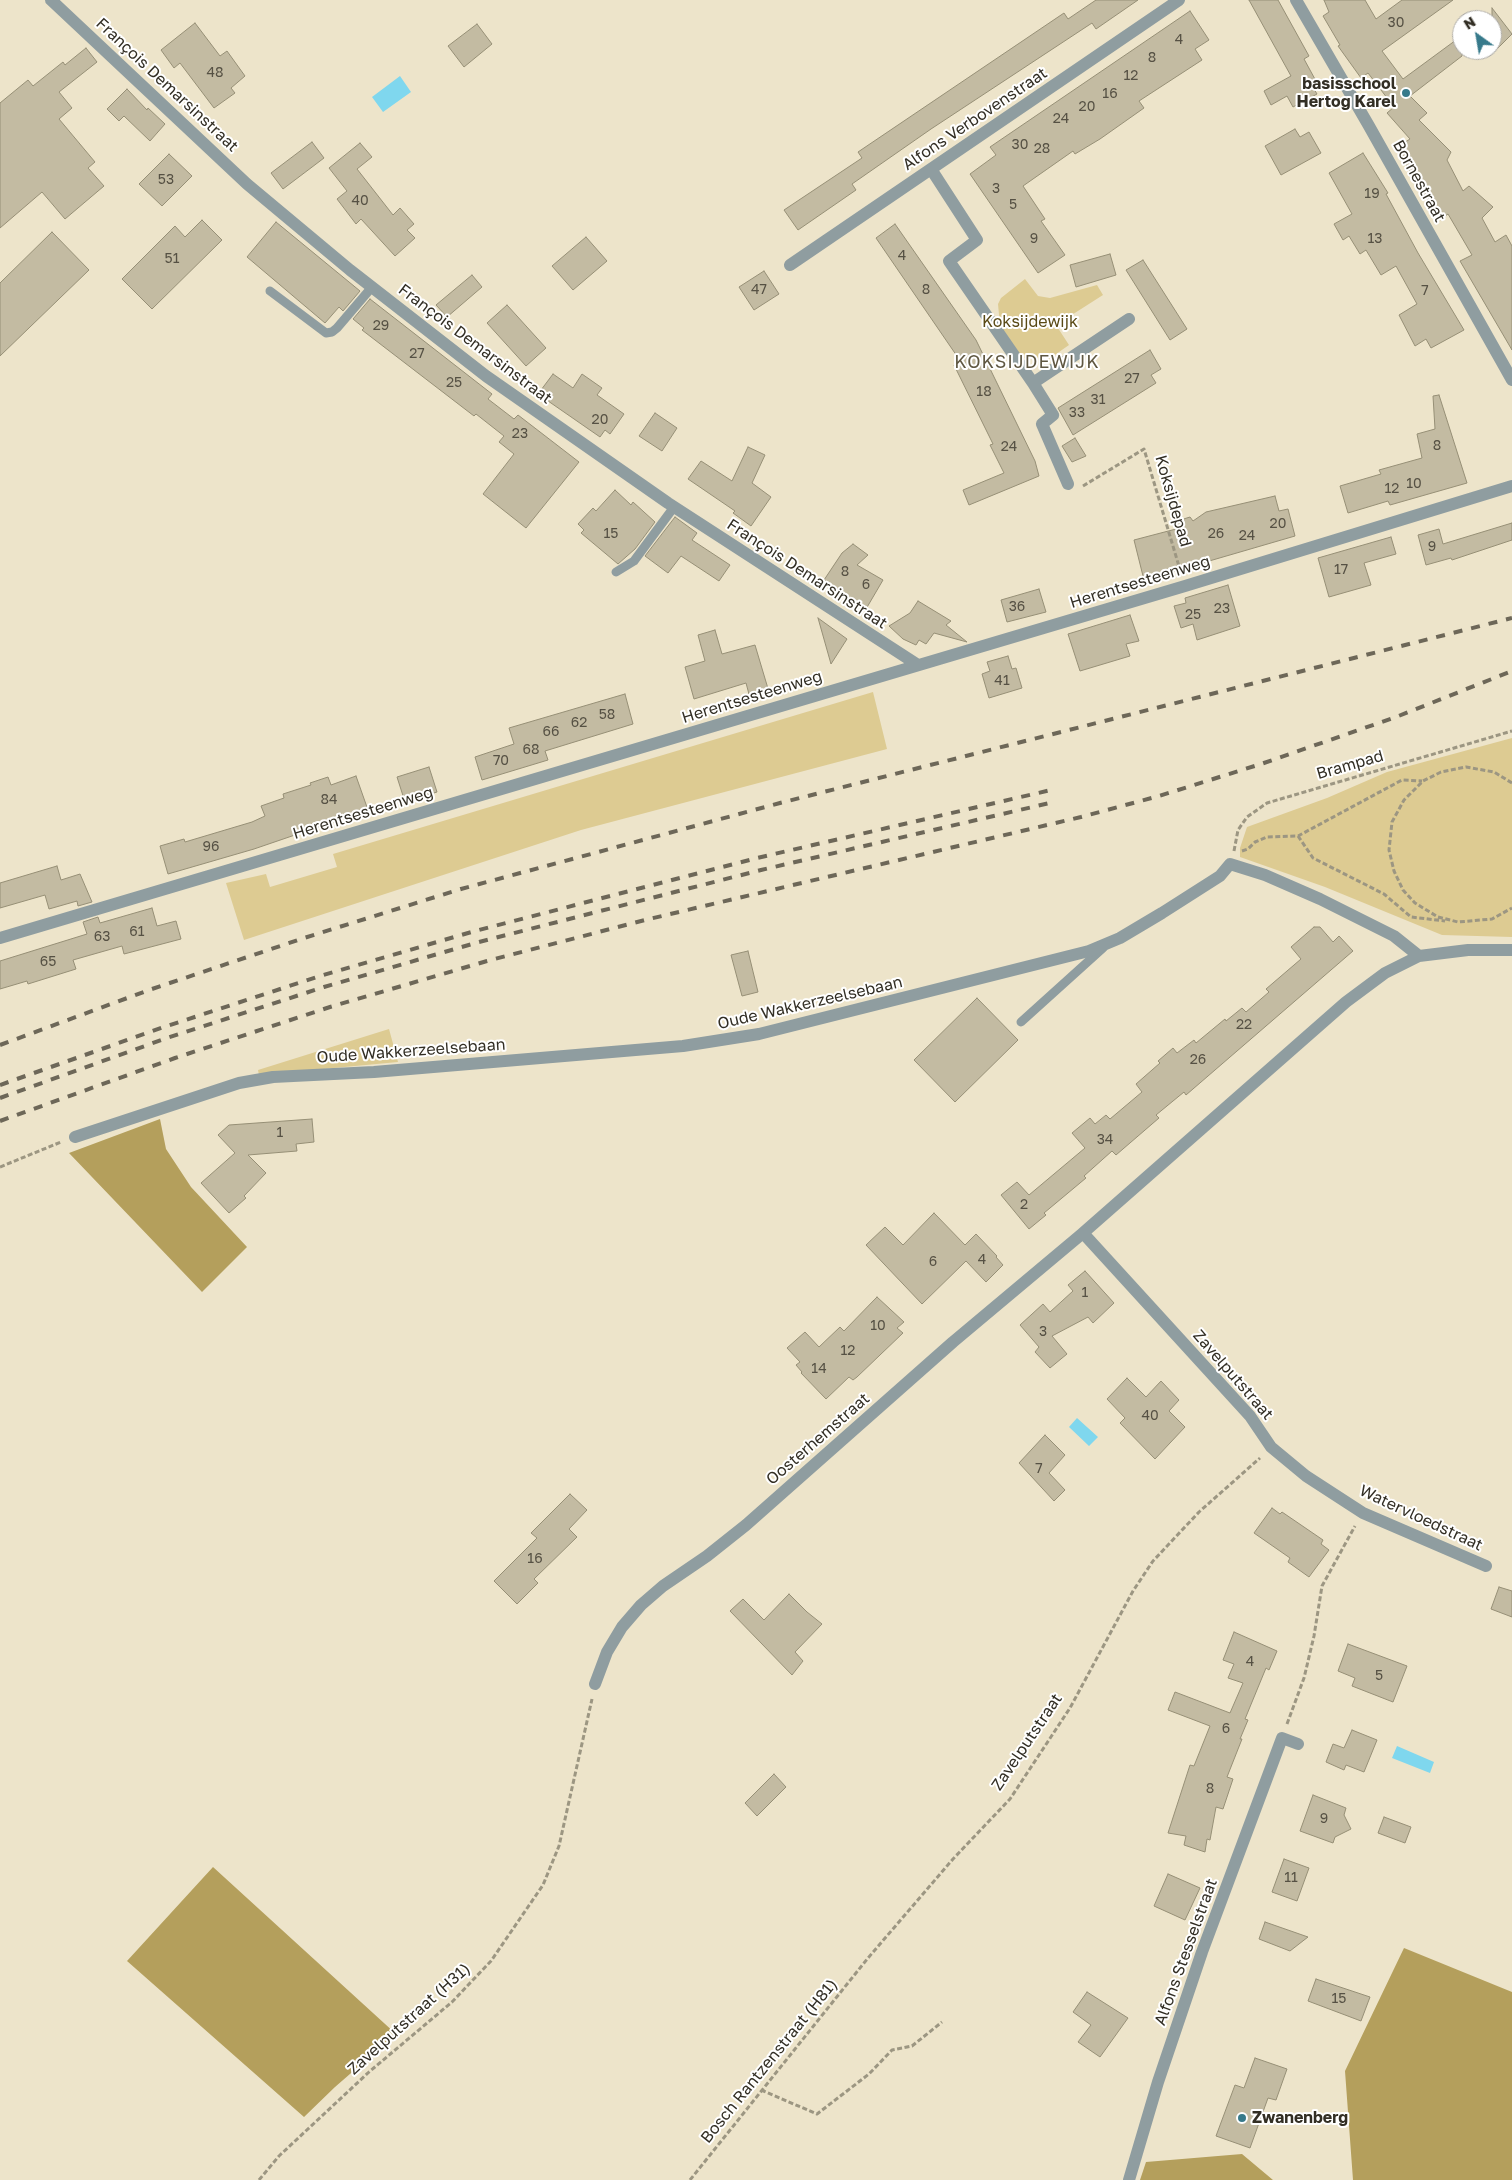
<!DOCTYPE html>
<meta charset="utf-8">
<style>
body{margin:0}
#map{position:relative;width:1512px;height:2180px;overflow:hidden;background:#ede4ca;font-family:"Golos Text",sans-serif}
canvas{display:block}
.north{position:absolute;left:1452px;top:10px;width:50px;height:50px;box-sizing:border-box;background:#fff;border:1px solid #adaba7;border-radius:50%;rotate:328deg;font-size:14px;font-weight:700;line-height:20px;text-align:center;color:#322e24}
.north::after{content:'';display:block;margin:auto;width:18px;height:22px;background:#377a8b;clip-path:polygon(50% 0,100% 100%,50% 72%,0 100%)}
</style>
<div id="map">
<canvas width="1512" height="2180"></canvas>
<div class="north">N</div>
</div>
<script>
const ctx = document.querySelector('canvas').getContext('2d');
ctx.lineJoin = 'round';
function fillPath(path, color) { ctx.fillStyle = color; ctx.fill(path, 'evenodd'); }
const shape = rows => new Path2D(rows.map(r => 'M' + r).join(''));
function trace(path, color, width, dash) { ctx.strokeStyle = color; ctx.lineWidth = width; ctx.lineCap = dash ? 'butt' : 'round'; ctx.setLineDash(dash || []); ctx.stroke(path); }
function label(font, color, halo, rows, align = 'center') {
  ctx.font = font + ' "Golos Text",sans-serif'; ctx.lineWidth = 4; ctx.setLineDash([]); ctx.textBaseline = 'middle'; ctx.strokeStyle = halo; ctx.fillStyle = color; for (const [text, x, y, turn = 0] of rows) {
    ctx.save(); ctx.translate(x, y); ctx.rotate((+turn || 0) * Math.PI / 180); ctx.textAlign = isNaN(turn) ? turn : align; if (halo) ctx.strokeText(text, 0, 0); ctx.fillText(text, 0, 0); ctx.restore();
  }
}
fillPath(shape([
 [1025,279,1038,296,1050,298,1097,285,1103,295,1056,325,1069,345,1039,366,1032,355,1023,359,1000,325,998,304,1001,298],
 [873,692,887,749,581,830,244,940,226,883,266,874,270,887,337,867,333,854],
 [1512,738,1512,937,1442,935,1325,887,1240,857,1240,848,1247,827,1327,798,1387,772],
 [389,1029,398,1062,259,1075,258,1070]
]), '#ddcb92');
fillPath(shape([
 [160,1119,166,1149,191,1187,247,1247,202,1292,69,1153],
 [213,1867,396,2034,335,2087,304,2117,127,1961],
 [1404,1948,1512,1992,1512,2180,1353,2180,1345,2071],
 [1242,2154,1273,2180,1140,2180,1146,2162]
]), '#b49f5c');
fillPath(shape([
 [400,76,411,92,383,112,372,97],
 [1077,1418,1098,1437,1089,1446,1069,1427],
 [1397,1746,1434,1762,1430,1773,1392,1758]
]), '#7fd7ee');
const building = shape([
 [1096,0,1138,0,1096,29,1092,23,931,129,852,184,856,190,798,230,784,210,862,158,858,152,1064,13,1068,19,1096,0],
 [1249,0,1278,0,1309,56,1304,59,1316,81,1311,84,1317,94,1293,107,1287,96,1271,105,1264,91,1291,76,1249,0],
 [1324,0,1365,0,1376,19,1402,0,1453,0,1382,51,1403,79,1456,40,1462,49,1462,56,1410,96,1427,113,1419,120,1451,152,1447,160,1463,191,1469,186,1493,207,1482,218,1495,242,1506,235,1512,246,1512,350,1460,261,1472,255,1448,214,1440,220,1396,148,1410,139,1387,113,1394,107,1368,73,1361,78,1338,46,1340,45,1323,16,1329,12,1324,0],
 [1492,8,1512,34,1492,54,1492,8],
 [1190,11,1209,40,1195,49,1202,60,1139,101,1144,108,1100,139,1075,154,1073,151,1023,186,1045,219,1041,221,1065,255,1038,273,970,174,996,155,990,147,1190,11],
 [195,23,220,56,227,51,245,76,231,88,235,93,214,108,180,63,174,68,161,50,195,23],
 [477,24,492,44,464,67,448,46,477,24],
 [86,48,97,62,59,92,72,108,59,119,95,162,88,168,104,186,65,219,42,192,0,228,0,103,28,80,33,86,63,62,65,65,86,48],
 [127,89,147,110,148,108,165,124,150,141,124,116,119,121,107,109,127,89],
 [1295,129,1300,137,1309,132,1321,153,1281,175,1265,146,1295,129],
 [312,142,324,158,283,189,271,173,312,142],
 [360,143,372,157,357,169,393,215,400,208,414,224,407,230,415,238,395,256,361,219,356,224,337,199,347,191,329,168,360,143],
 [1363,153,1388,193,1386,194,1418,253,1464,330,1431,348,1426,339,1415,346,1399,315,1417,304,1396,266,1381,275,1366,250,1360,254,1349,236,1343,240,1334,224,1352,214,1329,173,1363,153],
 [169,154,192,176,162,206,139,184,169,154],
 [202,220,222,240,152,309,122,279,175,226,185,237,202,220],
 [276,222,360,291,343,311,339,307,325,323,247,257,276,222],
 [895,224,976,340,1035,461,1039,476,969,505,963,490,1004,473,990,445,993,444,954,365,961,362,876,238,895,224],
 [52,232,89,270,0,356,0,283,52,232],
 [586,237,607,261,573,290,552,266,586,237],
 [1110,254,1116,275,1076,287,1070,265,1110,254],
 [1143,260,1187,329,1170,340,1126,270,1143,260],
 [764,271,779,294,754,310,739,287,764,271],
 [472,275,482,287,447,317,436,305,472,275],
 [370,299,492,394,488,399,514,419,518,415,579,462,526,528,483,494,514,454,499,442,504,436,476,414,474,416,362,330,364,328,353,319,370,299],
 [507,305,546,348,526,366,487,323,507,305],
 [1150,350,1161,369,1151,375,1156,383,1073,435,1058,408,1150,350],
 [553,374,573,388,582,374,602,388,597,395,624,414,610,434,605,430,600,437,538,394,553,374],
 [1439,395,1467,483,1390,505,1388,501,1348,513,1340,486,1381,474,1379,470,1422,458,1417,434,1435,429,1433,396,1439,395],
 [655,413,677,428,662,451,639,436,655,413],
 [1075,438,1086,456,1072,462,1062,446,1075,438],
 [748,447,765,455,752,483,771,497,751,526,733,513,735,511,688,479,701,461,732,481,748,447],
 [615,490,631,505,633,502,655,522,635,549,618,564,581,533,584,530,578,524,593,508,596,511,615,490],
 [1275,496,1279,511,1288,509,1295,536,1144,580,1134,540,1176,529,1174,522,1190,517,1193,521,1206,512,1275,496],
 [675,517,697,533,692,540,730,565,719,581,681,556,668,573,645,556,675,517],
 [1512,523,1512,540,1452,560,1451,558,1426,565,1418,535,1439,529,1443,544,1512,523],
 [1391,537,1396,554,1364,563,1371,585,1329,597,1318,558,1391,537],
 [853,544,868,555,857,565,883,580,866,609,824,580,842,553,853,544],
 [1228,585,1240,626,1197,640,1193,624,1181,628,1174,606,1186,603,1185,598,1228,585],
 [1039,589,1046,612,1007,622,1001,600,1039,589],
 [918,601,951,621,946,625,967,642,934,633,926,644,919,640,916,645,903,639,889,626,910,613,918,601],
 [1130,615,1139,641,1126,644,1130,656,1080,671,1068,634,1130,615],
 [818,618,847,639,831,664,818,618],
 [715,630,722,654,755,645,769,692,750,698,746,683,694,699,685,667,705,661,698,635,715,630],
 [1008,656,1012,669,1016,668,1022,688,989,698,982,674,990,671,987,662,1008,656],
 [625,694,633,724,545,751,548,760,482,780,475,757,514,744,509,728,625,694],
 [429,767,437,792,405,802,397,777,429,767],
 [356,776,368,810,254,849,168,874,160,846,184,839,185,842,252,822,265,816,261,806,284,798,283,794,311,785,310,783,328,777,331,785,356,776],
 [57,866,61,880,80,874,92,902,78,906,77,901,49,909,45,895,0,908,0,883,57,866],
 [152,908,157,926,176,921,181,939,124,954,122,946,73,960,76,969,28,984,27,981,0,989,0,961,87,934,83,922,98,917,100,923,152,908],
 [1314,927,1320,927,1333,942,1339,936,1353,951,1186,1095,1184,1092,1156,1115,1159,1118,1116,1155,1112,1151,1084,1176,1086,1178,1044,1213,1046,1215,1029,1229,1001,1195,1017,1182,1029,1195,1085,1148,1072,1133,1090,1118,1095,1124,1106,1115,1110,1119,1142,1092,1136,1084,1160,1063,1158,1061,1173,1048,1177,1053,1194,1040,1196,1043,1225,1019,1226,1021,1242,1008,1246,1012,1269,992,1266,989,1301,959,1291,947,1314,927],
 [748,951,758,992,742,996,731,955,748,951],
 [977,998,1018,1040,955,1102,914,1060,977,998],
 [312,1119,314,1142,296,1144,297,1151,248,1155,266,1173,244,1196,246,1198,229,1213,201,1183,235,1153,218,1135,229,1125,312,1119],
 [934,1213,965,1245,976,1234,997,1256,996,1257,1003,1265,986,1282,966,1261,922,1304,866,1245,885,1227,903,1245,934,1213],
 [1085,1271,1114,1303,1093,1323,1088,1317,1052,1336,1067,1354,1050,1368,1035,1352,1039,1347,1020,1325,1043,1304,1050,1312,1073,1291,1068,1285,1085,1271],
 [877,1297,904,1322,897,1328,903,1333,857,1377,853,1380,849,1377,826,1399,801,1373,802,1372,796,1365,800,1362,787,1348,805,1332,819,1347,840,1327,844,1331,877,1297],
 [1127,1378,1146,1397,1161,1381,1179,1400,1169,1411,1185,1427,1155,1459,1120,1423,1125,1418,1107,1399,1127,1378],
 [1045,1435,1065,1455,1049,1473,1065,1490,1054,1501,1019,1463,1045,1435],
 [570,1494,587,1510,569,1529,577,1537,534,1579,538,1583,517,1604,494,1581,537,1538,531,1533,570,1494],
 [1272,1508,1280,1514,1282,1512,1323,1540,1321,1544,1329,1550,1309,1577,1288,1562,1290,1558,1254,1533,1272,1508],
 [1499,1587,1512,1591,1512,1617,1491,1609,1499,1587],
 [789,1594,807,1612,822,1624,795,1652,803,1661,792,1675,730,1611,743,1599,764,1620,789,1594],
 [1234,1632,1277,1651,1269,1670,1266,1668,1245,1719,1248,1720,1240,1739,1242,1739,1227,1777,1233,1779,1223,1809,1216,1807,1210,1840,1207,1839,1205,1852,1184,1845,1186,1836,1168,1833,1190,1765,1194,1766,1210,1726,1168,1710,1175,1692,1230,1713,1243,1683,1228,1678,1234,1664,1223,1660,1234,1632],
 [1348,1644,1407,1666,1393,1702,1352,1686,1355,1678,1338,1671,1348,1644],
 [1352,1730,1377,1740,1364,1772,1346,1765,1344,1770,1326,1762,1333,1744,1344,1748,1352,1730],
 [774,1774,786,1787,757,1816,745,1803,774,1774],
 [1313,1795,1346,1808,1344,1815,1351,1829,1335,1837,1333,1843,1300,1831,1313,1795],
 [1384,1817,1411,1827,1405,1843,1378,1833,1384,1817],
 [1284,1859,1309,1868,1297,1901,1272,1892,1284,1859],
 [1168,1874,1200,1888,1185,1920,1154,1906,1168,1874],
 [1265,1922,1308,1937,1290,1951,1259,1939,1265,1922],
 [1316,1979,1370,1997,1361,2021,1308,2001,1316,1979],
 [1087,1992,1128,2018,1100,2057,1078,2042,1091,2025,1073,2012,1087,1992],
 [1255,2058,1287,2069,1276,2100,1268,2098,1250,2148,1216,2136,1235,2085,1244,2088,1255,2058]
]);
fillPath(building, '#c3bba2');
trace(building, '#968f76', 1);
trace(shape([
 [1083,486,1144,449,1181,573],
 [1512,783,1494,772,1466,767,1441,772,1423,781,1404,800,1392,822,1389,850,1394,871,1403,890,1415,903,1438,917,1458,922,1492,919,1512,908],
 [1298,836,1313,858,1384,894,1411,917,1445,921],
 [1234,851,1238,830,1247,817,1267,803,1512,731],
 [1242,851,1248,849,1255,842,1267,837,1298,836,1402,780,1422,781],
 [0,1167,61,1142],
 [1287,1724,1304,1678,1314,1636,1322,1586,1355,1526],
 [761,2090,817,2114,869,2074,892,2050,912,2046,942,2022],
 [259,2180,279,2156,369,2072,452,2002,491,1961,543,1885,559,1846,592,1699],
 [690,2180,868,1958,953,1859,1010,1799,1070,1708,1133,1591,1153,1561,1199,1512,1260,1458]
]), '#9c9682', 3, [5, 2.5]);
trace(shape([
 [270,291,326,333,332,332,337,328,372,287],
 [616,572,634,561,674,507],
 [1021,1022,1103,948]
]), '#8f9da0', 9);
trace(shape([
 [51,0,247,184,350,270,486,376,668,503,918,665],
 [1296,0,1369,126,1512,380],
 [931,169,977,240,949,261,1033,383],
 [790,265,1179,0],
 [1068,484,1042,424,1053,415,1033,383,1129,319],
 [0,938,1185,586,1512,486],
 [75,1137,239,1083,273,1077,374,1072,683,1046,759,1034,1089,951,1120,938,1162,913,1220,876,1230,864,1265,875,1320,899,1394,936,1419,956],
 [1083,1233,1250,1416,1271,1447,1306,1476,1363,1513,1486,1566],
 [595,1684,607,1652,622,1627,641,1605,663,1586,707,1556,746,1525,953,1342,1083,1233,1346,1002,1385,973,1419,956,1468,950,1512,950],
 [1129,2180,1158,2082,1202,1952,1282,1738,1298,1744]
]), '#8f9da0', 12);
trace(shape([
 [0,1045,149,990,304,938,461,889,780,803,1512,618],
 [0,1085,164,1027,320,976,475,931,757,858,1051,790],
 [0,1098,167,1038,324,987,479,942,761,870,1054,802],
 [0,1121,175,1058,330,1007,487,961,645,920,1081,817,1159,796,1261,764,1396,717,1512,671]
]), '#6d6758', 4, [9, 9]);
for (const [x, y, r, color] of [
 [1406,93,5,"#377a8b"],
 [1242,2118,5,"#377a8b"]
]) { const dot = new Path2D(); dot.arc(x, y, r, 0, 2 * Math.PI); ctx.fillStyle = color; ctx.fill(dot); trace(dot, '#fff', 2); }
label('14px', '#565144', null, [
 ["30",1396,23],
 ["4",1179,40],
 ["8",1152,58],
 ["48",215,73],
 ["12",1131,76],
 ["16",1110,94],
 ["20",1087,107],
 ["24",1061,119],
 ["30",1020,145],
 ["28",1042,149],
 ["53",166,180],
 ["3",996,189],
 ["19",1372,194],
 ["40",360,201],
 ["5",1013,205],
 ["9",1034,239],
 ["13",1375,239],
 ["4",902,256],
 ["51",172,259],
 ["47",759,290],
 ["8",926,290],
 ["7",1425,291],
 ["29",381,326],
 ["27",417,354],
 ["27",1132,379],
 ["25",454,383],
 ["18",984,392],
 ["31",1098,400],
 ["33",1077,413],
 ["20",600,420],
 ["23",520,434],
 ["8",1437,446],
 ["24",1009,447],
 ["10",1414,484],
 ["12",1392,489],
 ["20",1278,524],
 ["15",611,534],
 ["26",1216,534],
 ["24",1247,536],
 ["9",1432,547],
 ["17",1341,570],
 ["8",845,572],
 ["6",866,585],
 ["36",1017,607],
 ["23",1222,609],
 ["25",1193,615],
 ["41",1002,681],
 ["58",607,715],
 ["62",579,723],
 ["66",551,732],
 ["68",531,750],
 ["70",501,761],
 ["84",329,800],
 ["96",211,847],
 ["61",137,932],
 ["63",102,937],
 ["65",48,962],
 ["22",1244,1025],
 ["26",1198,1060],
 ["1",280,1133],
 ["34",1105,1140],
 ["2",1024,1205],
 ["4",982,1260],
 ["6",933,1262],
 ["1",1085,1293],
 ["10",878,1326],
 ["3",1043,1332],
 ["12",848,1351],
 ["14",819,1369],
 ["40",1150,1416],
 ["7",1039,1469],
 ["16",535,1559],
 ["4",1250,1662],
 ["5",1379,1676],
 ["6",1226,1729],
 ["8",1210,1789],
 ["9",1324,1819],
 ["11",1291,1878],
 ["15",1339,1999]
]);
label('bold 16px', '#322e24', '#fff', [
 ["basisschool",1396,84],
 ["Hertog Karel",1396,102],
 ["Zwanenberg",1252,2118,"left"]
], 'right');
label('16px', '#322e24', '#fff', [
 ["François Demarsinstraat",167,85,43],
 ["Alfons Verbovenstraat",975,119,-34],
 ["Bornestraat",1419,181,61],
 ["François Demarsinstraat",475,344,37],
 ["Koksijdepad",1173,501,74],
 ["François Demarsinstraat",807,574,33],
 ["Herentsesteenweg",1140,582,-17],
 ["Herentsesteenweg",752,697,-17],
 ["Brampad",1350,765,-16],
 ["Herentsesteenweg",363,813,-17],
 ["Oude Wakkerzeelsebaan",810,1003,-13],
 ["Oude Wakkerzeelsebaan",411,1051,-4],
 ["Zavelputstraat",1233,1375,49],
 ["Oosterhemstraat",818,1439,-41],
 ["Watervloedstraat",1421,1518,25],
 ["Zavelputstraat",1027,1742,-56],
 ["Alfons Stesselstraat",1186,1952,-70],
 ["Zavelputstraat (H31)",409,2019,-42],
 ["Bosch Rantzenstraat (H81)",769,2061,-51]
]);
label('16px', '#5a4a16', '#fff', [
 ["Koksijdewijk",1030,322]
]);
ctx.letterSpacing = '1px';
label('18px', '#5f5741', '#fff', [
 ["KOKSIJDEWIJK",1027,362]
]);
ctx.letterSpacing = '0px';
</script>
